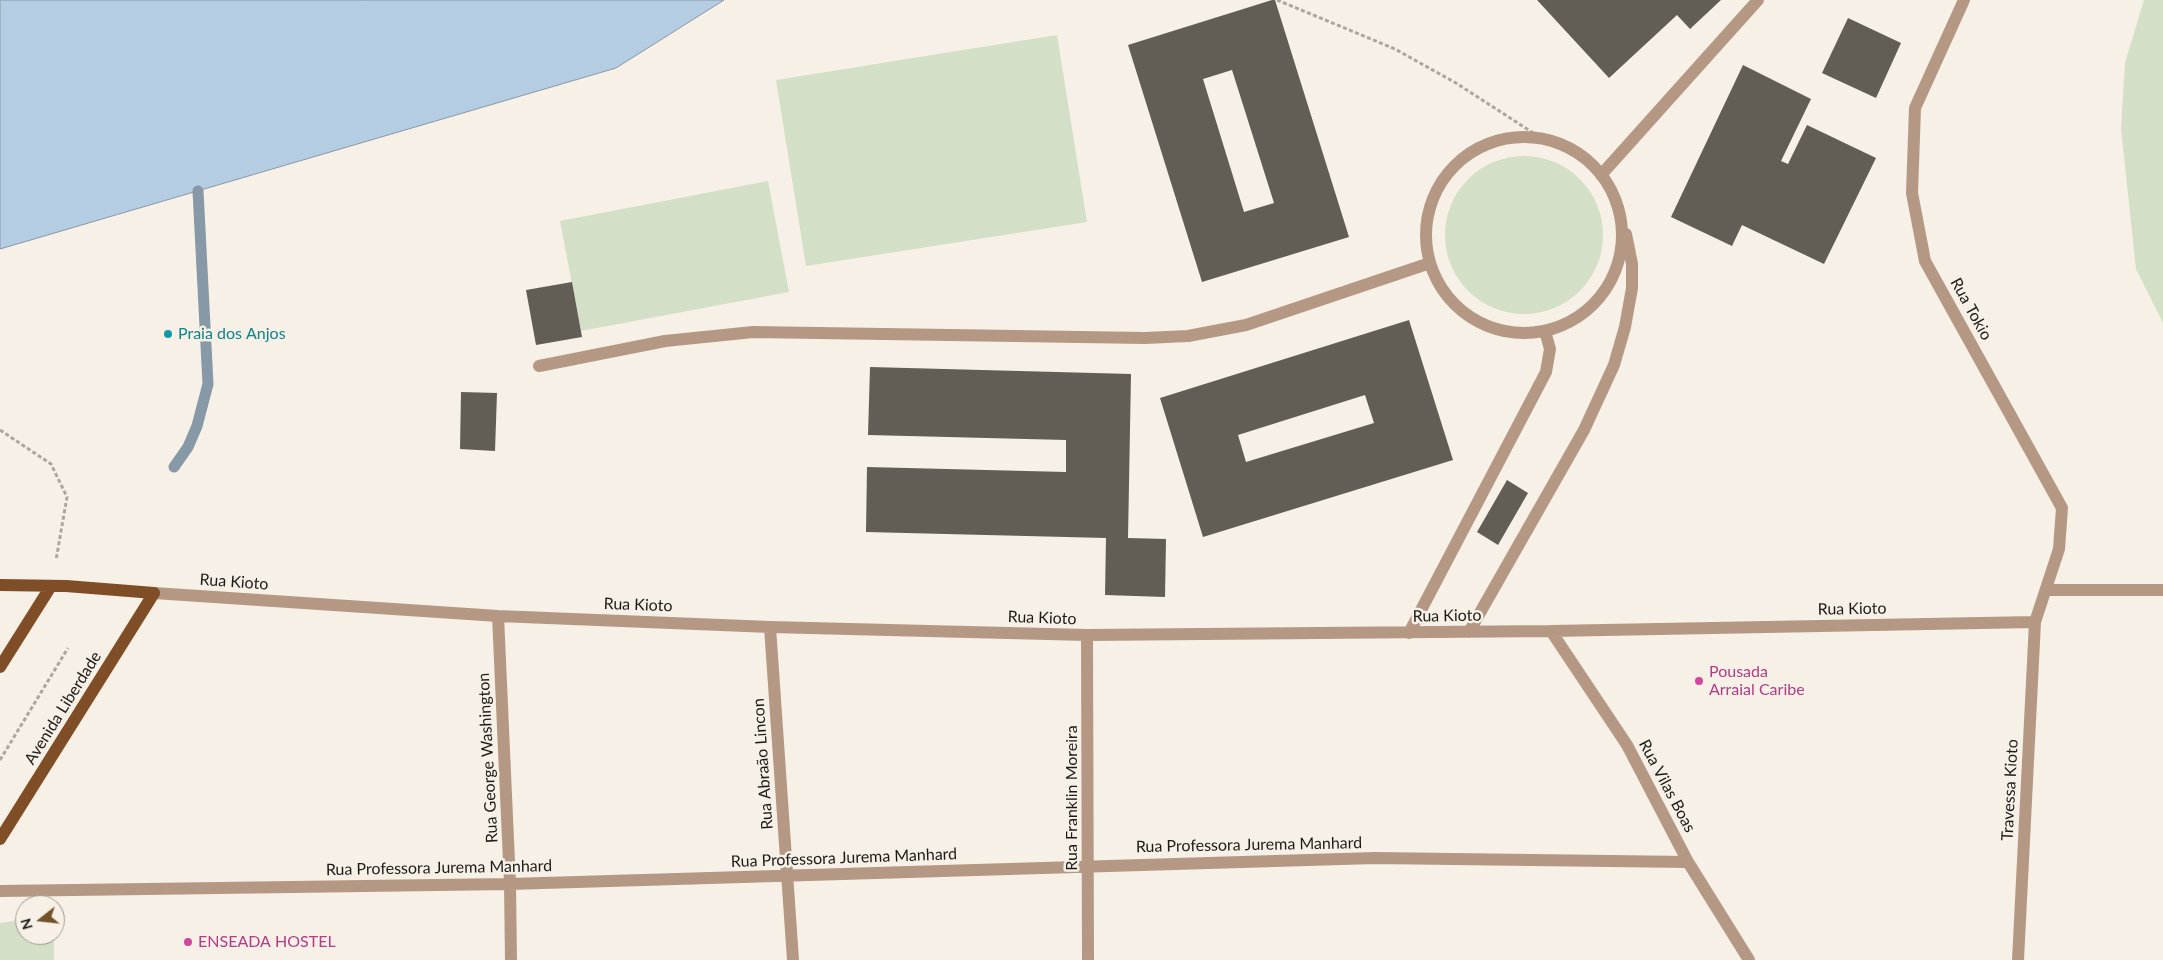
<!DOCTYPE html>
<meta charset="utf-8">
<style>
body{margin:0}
#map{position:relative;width:2163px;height:960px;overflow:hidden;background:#f6f0e6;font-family:Lato,sans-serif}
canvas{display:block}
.north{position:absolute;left:15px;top:895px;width:50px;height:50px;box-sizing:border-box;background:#f6f0e6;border:1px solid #9f9b94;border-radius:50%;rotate:254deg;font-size:14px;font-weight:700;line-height:20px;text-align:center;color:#1d1b18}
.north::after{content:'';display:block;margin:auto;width:18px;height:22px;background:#735129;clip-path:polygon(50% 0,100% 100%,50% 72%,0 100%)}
</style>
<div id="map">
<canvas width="2163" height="960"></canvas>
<div class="north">N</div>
</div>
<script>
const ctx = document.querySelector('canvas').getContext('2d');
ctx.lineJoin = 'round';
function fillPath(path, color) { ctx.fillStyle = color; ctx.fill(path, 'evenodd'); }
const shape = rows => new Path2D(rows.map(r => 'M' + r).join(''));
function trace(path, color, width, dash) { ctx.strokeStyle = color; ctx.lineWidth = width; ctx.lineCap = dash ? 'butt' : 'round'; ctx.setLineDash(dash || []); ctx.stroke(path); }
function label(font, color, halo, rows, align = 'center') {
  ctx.font = font + ' Lato,sans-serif'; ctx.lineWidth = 5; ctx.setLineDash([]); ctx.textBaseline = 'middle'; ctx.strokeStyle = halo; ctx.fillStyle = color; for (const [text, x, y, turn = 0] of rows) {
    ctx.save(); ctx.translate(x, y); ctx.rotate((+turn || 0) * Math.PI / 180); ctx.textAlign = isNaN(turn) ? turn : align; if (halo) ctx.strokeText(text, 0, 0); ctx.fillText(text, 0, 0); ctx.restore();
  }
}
fillPath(shape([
 [2144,0,2163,0,2163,323,2136,269,2121,129,2125,63],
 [1057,35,1087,222,806,266,776,80],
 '1445 235a79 79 0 1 1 158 0a79 79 0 1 1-158 0Z',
 [768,181,789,292,581,331,560,221],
 [25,919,25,935,54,935,54,960,0,960,0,923]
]), '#d4dfc7');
const water = shape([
 [0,0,724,0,616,68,0,249,0,0]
]);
fillPath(water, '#b4cde3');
trace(water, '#8798a6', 1);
trace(shape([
 [174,467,188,447,197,426,208,384,198,191]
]), '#8798a6', 11);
fillPath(shape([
 [1272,0,1275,0,1349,237,1202,282,1128,45],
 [1232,70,1274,203,1244,212,1203,79],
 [1537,0,1721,0,1690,29,1677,15,1609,78],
 [1848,18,1901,43,1876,98,1822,73],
 [1743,65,1811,99,1781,161,1788,164,1807,125,1876,158,1824,264,1742,225,1732,246,1671,217],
 [572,282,582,337,536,345,526,290],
 [1409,320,1453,460,1203,537,1160,398],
 [1365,395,1374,423,1246,462,1238,435],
 [870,367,1131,374,1128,538,1166,539,1165,597,1105,595,1106,538,866,532,867,467,1066,472,1066,440,868,435],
 [461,392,497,393,495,451,460,449],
 [1507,480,1528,493,1498,545,1477,532]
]), '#625e55');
trace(shape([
 [1277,0,1395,49,1456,83,1541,138],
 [0,430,51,464,67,497,56,560],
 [0,760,68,648]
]), '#aba79f', 3, [4, 2.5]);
trace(shape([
 [1964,0,1915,108,1912,193,1925,261,2062,508,2059,549,2035,622,2018,960],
 '1426 235a98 98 0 1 1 196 0a98 98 0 1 1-196 0Z',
 [1601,175,1758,0],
 [539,366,665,341,753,332,1145,338,1188,336,1246,325,1430,263],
 [2046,590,2163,590],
 [154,593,498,616,770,627,1087,635,1551,631,2035,622],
 [498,616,510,884,511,960],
 [770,627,793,960],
 [1551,631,1627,745,1688,862,1749,960],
 [1469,632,1584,430,1614,365,1625,327,1632,288,1632,264,1626,234],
 [1409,633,1546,372,1550,349,1545,331],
 [1087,635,1088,960],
 [0,891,510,884,1375,858,1688,862]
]), '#b59883', 12);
trace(shape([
 [0,585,66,586,154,593,0,839],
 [0,667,51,586]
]), '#7f4d26', 12);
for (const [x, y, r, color] of [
 [168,334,5,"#0f9aa8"],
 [1699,681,5,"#d1479c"],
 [188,942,5,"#d1479c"]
]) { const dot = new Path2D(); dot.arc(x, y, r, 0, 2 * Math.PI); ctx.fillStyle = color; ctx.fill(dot); trace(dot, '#f6f0e6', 2); }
label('16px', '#1d1b18', '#f6f0e6', [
 ["Rua Tokio",1971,309,61],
 ["Rua Kioto",234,582,4],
 ["Rua Kioto",638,605,2],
 ["Rua Kioto",1852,609,-1],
 ["Rua Kioto",1447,616,-1],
 ["Rua Kioto",1042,618,2],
 ["Avenida Liberdade",63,708,-58],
 ["Rua George Washington",488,758,-93],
 ["Rua Abraão Lincon",763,764,-94],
 ["Rua Vilas Boas",1667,786,62],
 ["Travessa Kioto",2010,790,-87],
 ["Rua Franklin Moreira",1072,798,-90],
 ["Rua Professora Jurema Manhard",1249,845,-1],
 ["Rua Professora Jurema Manhard",844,858,-2],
 ["Rua Professora Jurema Manhard",439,868,-1]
]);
label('16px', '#0d838f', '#f6f0e6', [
 ["Praia dos Anjos",178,334]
], 'left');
label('16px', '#b23c85', '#f6f0e6', [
 ["Pousada",1709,672],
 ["Arraial Caribe",1709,690],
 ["ENSEADA HOSTEL",198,942]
], 'left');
</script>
